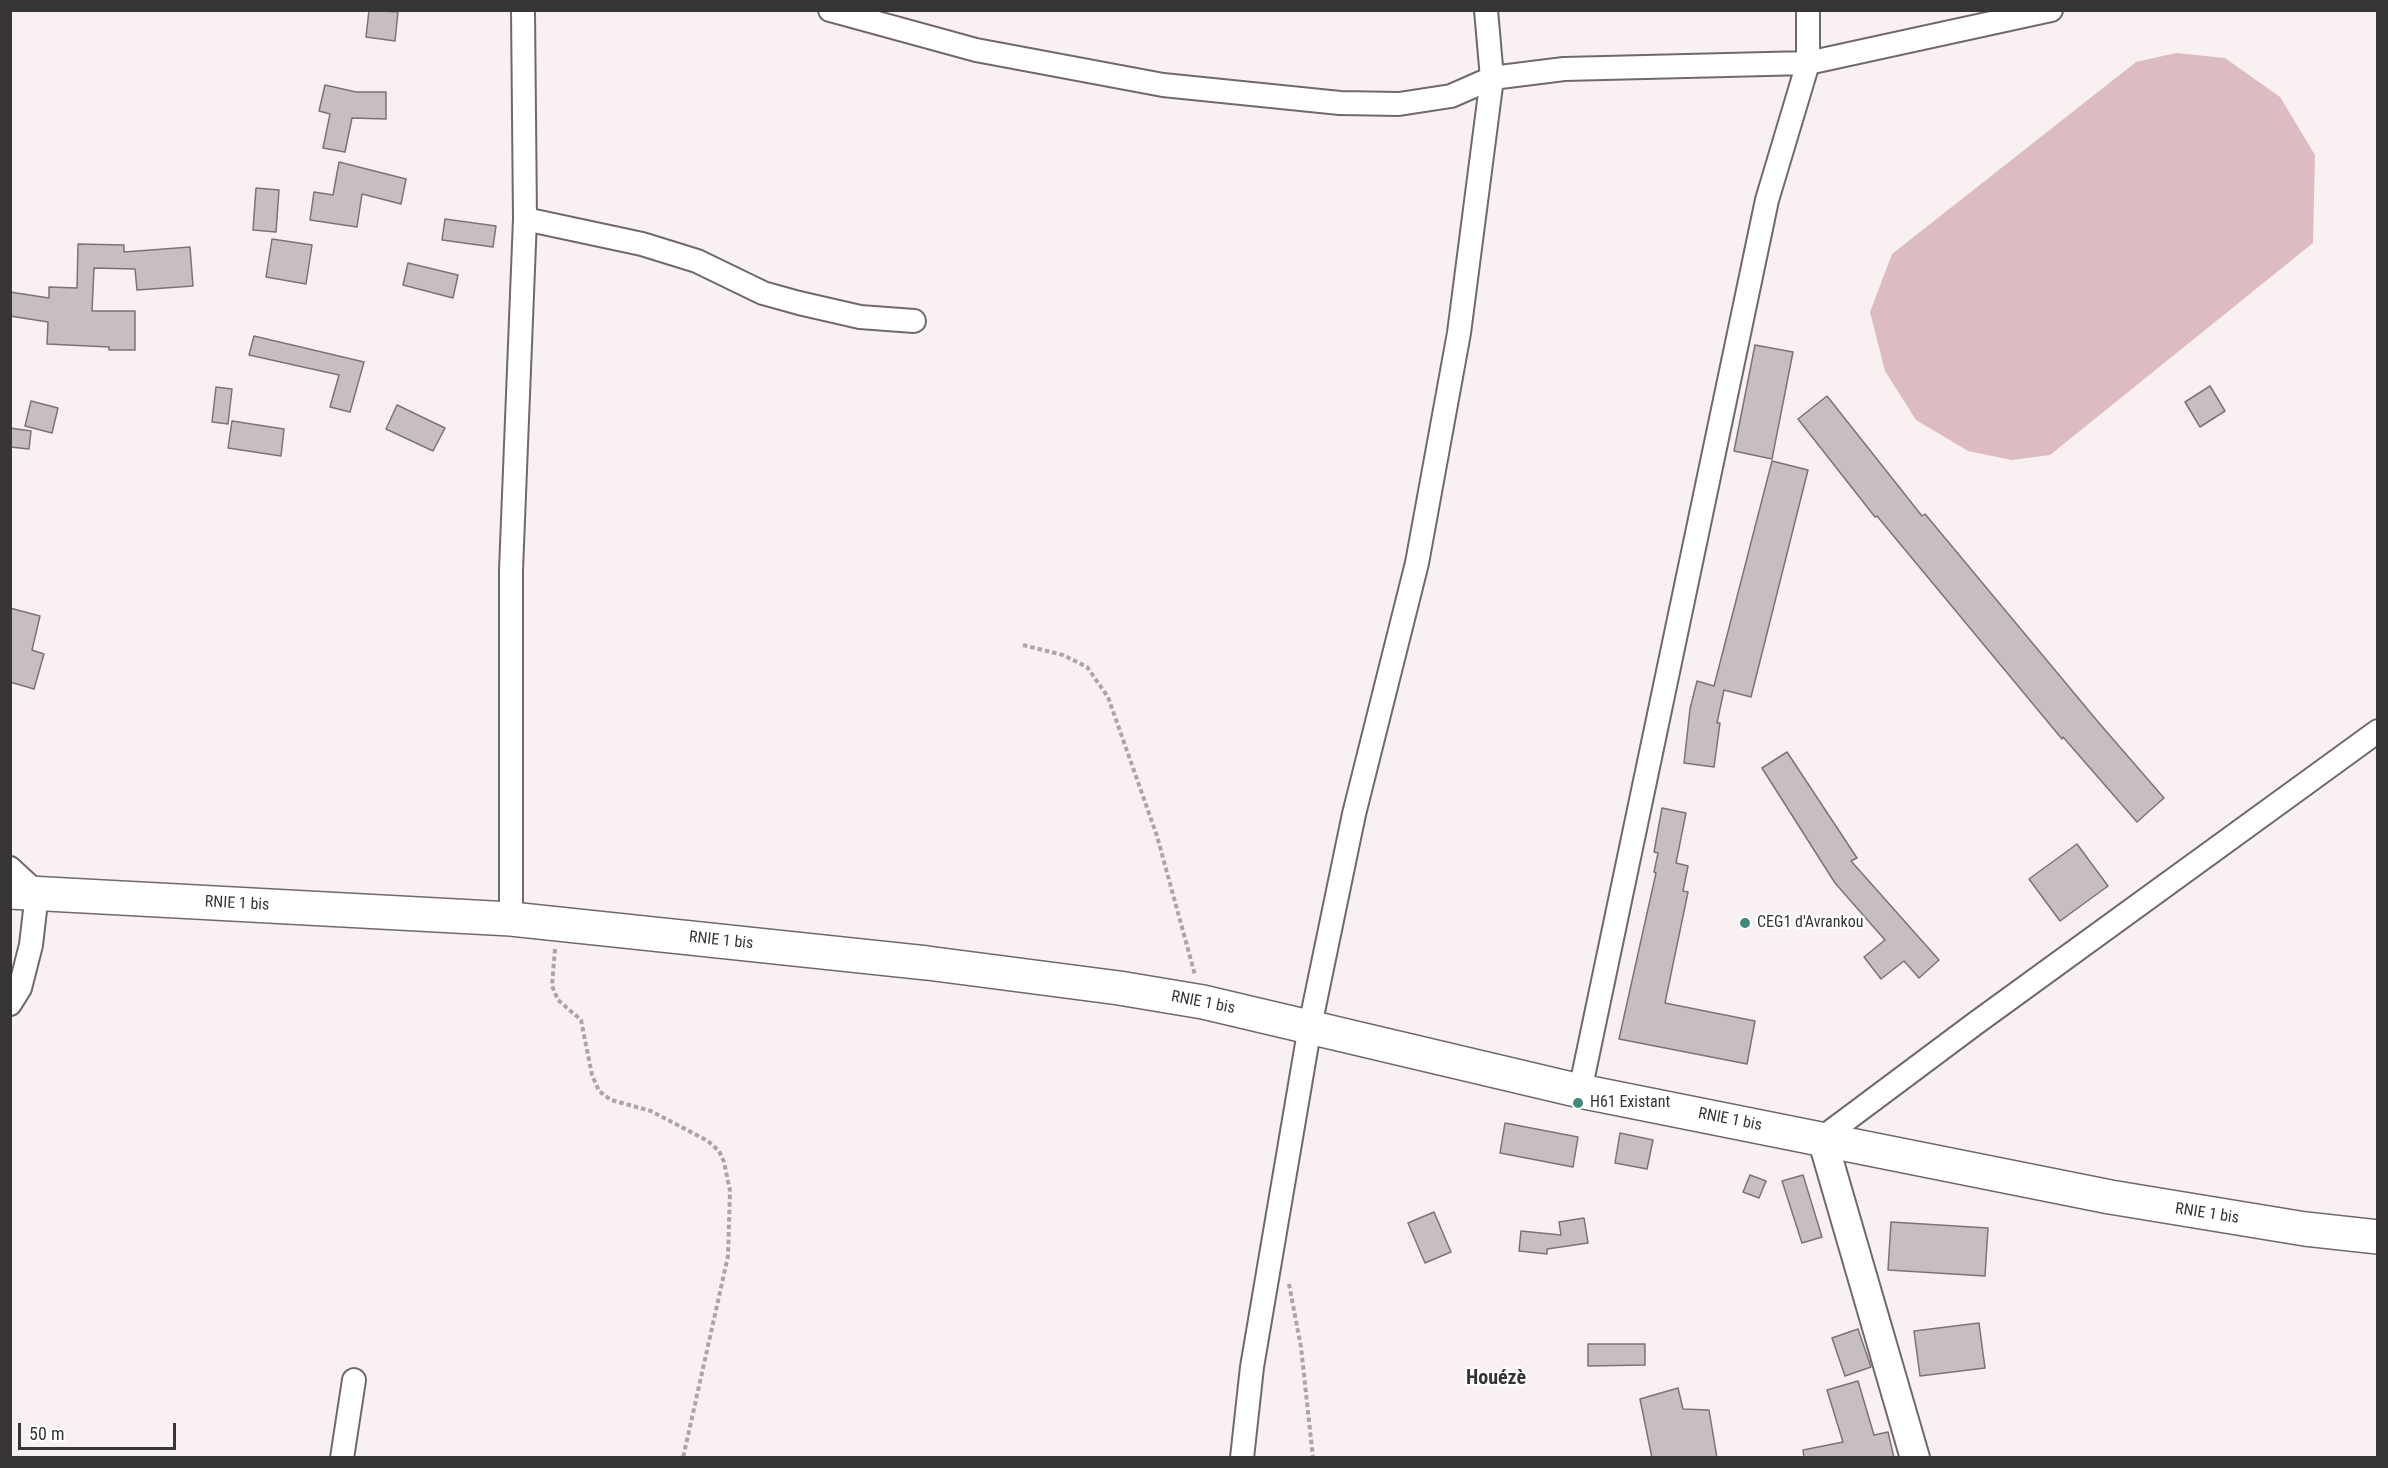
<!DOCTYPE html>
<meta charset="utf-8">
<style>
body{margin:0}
#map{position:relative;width:2388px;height:1468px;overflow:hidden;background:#f9f0f2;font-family:"Roboto Condensed",sans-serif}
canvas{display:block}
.frame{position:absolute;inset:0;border:12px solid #373434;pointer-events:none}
.scale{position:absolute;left:18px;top:1423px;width:158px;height:27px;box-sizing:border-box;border:3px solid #373434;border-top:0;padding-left:8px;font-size:18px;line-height:21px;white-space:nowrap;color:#373434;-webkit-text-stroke:4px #fff;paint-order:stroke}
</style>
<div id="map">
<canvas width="2388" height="1468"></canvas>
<div class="frame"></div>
<div class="scale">50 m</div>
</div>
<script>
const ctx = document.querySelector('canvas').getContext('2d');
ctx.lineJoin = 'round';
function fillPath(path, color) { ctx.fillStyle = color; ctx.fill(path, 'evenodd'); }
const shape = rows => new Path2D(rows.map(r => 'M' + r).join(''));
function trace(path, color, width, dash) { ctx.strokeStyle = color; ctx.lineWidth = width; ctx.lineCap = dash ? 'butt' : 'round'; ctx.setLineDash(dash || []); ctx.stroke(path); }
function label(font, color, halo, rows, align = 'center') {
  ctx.font = font + ' "Roboto Condensed",sans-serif'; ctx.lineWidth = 4.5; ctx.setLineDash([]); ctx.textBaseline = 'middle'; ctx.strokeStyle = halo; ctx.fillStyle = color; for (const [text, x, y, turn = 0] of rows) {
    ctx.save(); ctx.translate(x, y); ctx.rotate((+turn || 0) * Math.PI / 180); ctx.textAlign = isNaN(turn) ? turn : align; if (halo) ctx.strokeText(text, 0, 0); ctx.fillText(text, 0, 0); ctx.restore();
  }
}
fillPath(shape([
 [2176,53,2225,58,2280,97,2315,155,2313,243,2050,455,2012,460,1968,451,1916,420,1885,371,1870,312,1892,254,2136,62]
]), '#dcbbc1');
const building = shape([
 [369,10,398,12,395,41,366,37,369,10],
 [325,85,356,92,386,92,386,119,352,118,345,152,323,148,330,114,319,111,325,85],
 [339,162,406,179,401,204,362,194,357,227,310,220,314,192,333,195,339,162],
 [256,188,279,190,276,232,253,230,256,188],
 [445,219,496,226,493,247,442,240,445,219],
 [272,239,312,245,306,284,266,277,272,239],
 [78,244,124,245,124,252,190,247,193,286,137,290,135,269,94,268,92,311,135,311,135,350,109,350,109,347,47,344,48,322,10,316,10,292,49,298,49,287,77,288,78,244],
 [408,263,458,275,453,298,403,285,408,263],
 [254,336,364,362,350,412,330,407,339,375,249,355,254,336],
 [1755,345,1793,352,1772,459,1734,451,1755,345],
 [2210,386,2225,411,2200,427,2185,402,2210,386],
 [216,387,232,389,228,424,212,422,216,387],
 [1827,396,1922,516,1925,514,2099,723,2164,798,2137,822,2063,737,2062,739,1877,516,1875,517,1798,419,1827,396],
 [31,401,58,408,52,433,25,426,31,401],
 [397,405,445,428,433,451,386,429,397,405],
 [232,421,284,429,281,456,228,448,232,421],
 [10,428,31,431,29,449,10,447,10,428],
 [1772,461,1808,470,1751,697,1724,690,1717,723,1720,723,1714,767,1684,763,1690,709,1697,681,1714,686,1772,461],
 [10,608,40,616,32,650,44,654,34,689,10,682,10,608],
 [1787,752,1857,858,1851,861,1939,960,1919,978,1904,961,1881,979,1864,957,1885,940,1835,883,1762,768,1787,752],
 [1662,808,1686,813,1676,863,1688,866,1683,891,1688,892,1665,1003,1755,1021,1747,1064,1619,1039,1656,873,1654,872,1658,853,1654,852,1662,808],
 [2077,844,2108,886,2060,921,2029,879,2077,844],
 [1505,1123,1578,1137,1573,1167,1500,1153,1505,1123],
 [1620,1133,1653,1140,1647,1169,1615,1163,1620,1133],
 [1750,1175,1766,1181,1759,1198,1743,1192,1750,1175],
 [1803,1175,1822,1237,1802,1243,1782,1181,1803,1175],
 [1434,1212,1451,1252,1425,1263,1408,1223,1434,1212],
 [1584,1218,1588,1243,1547,1249,1547,1254,1519,1251,1521,1231,1561,1235,1559,1222,1584,1218],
 [1891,1222,1988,1228,1985,1276,1888,1270,1891,1222],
 [1979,1323,1985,1368,1920,1376,1914,1331,1979,1323],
 [1858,1329,1871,1367,1845,1376,1832,1338,1858,1329],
 [1588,1344,1645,1344,1645,1365,1588,1366,1588,1344],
 [1858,1381,1874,1435,1888,1432,1894,1458,1804,1458,1803,1450,1843,1442,1827,1390,1858,1381],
 [1678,1388,1683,1409,1709,1410,1717,1458,1652,1458,1640,1399,1678,1388]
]);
fillPath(building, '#c6bec0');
trace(building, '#7b7375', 1.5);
const minor = shape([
 [830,10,976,50,1163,85,1340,103,1399,104,1451,96,1492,78,1564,69,1808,63,2051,10],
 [525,219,642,244,697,261,763,293,799,303,860,317,914,321],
 [10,868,37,893,31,945,20,988,10,1004],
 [511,919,511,570,525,219,523,10],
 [1580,1091,1767,200,1808,63,1808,10],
 [1822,1138,1976,1023,2378,731],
 [342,1458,354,1380],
 [1242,1458,1252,1367,1310,1026,1354,814,1417,563,1459,333,1492,78,1486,10]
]);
const tertiary = shape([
 [1822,1138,1915,1458]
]);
const primary = shape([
 [10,892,511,919,927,963,1119,988,1203,1002,1580,1091,2110,1197,2305,1229,2378,1237]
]);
trace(minor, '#70696a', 26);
trace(tertiary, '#70696a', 32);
trace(primary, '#70696a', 36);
trace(shape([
 [1023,645,1063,655,1087,667,1108,697,1157,836,1195,975],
 [555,949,552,986,558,1000,581,1020,592,1075,599,1091,611,1100,651,1111,708,1141,719,1151,724,1162,730,1191,728,1256,683,1458],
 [1289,1284,1301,1347,1313,1458]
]), '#aca5a6', 4, [4.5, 3]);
trace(minor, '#fff', 22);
trace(tertiary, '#fff', 28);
trace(primary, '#fff', 33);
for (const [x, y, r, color] of [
 [1745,923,6,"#42887f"],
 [1578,1103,6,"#42887f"]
]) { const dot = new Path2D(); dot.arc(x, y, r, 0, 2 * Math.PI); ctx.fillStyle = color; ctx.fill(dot); trace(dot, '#fff', 2); }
label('16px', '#373434', '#fff', [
 ["RNIE 1 bis",237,904,3],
 ["RNIE 1 bis",721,941,6],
 ["RNIE 1 bis",1203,1003,11],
 ["RNIE 1 bis",1730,1120,11],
 ["RNIE 1 bis",2207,1214,9]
]);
label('16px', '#373434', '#fff', [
 ["CEG1 d'Avrankou",1757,923],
 ["H61 Existant",1590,1103]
], 'left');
label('bold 20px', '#373434', '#fff', [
 ["Houézè",1496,1379]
]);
</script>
